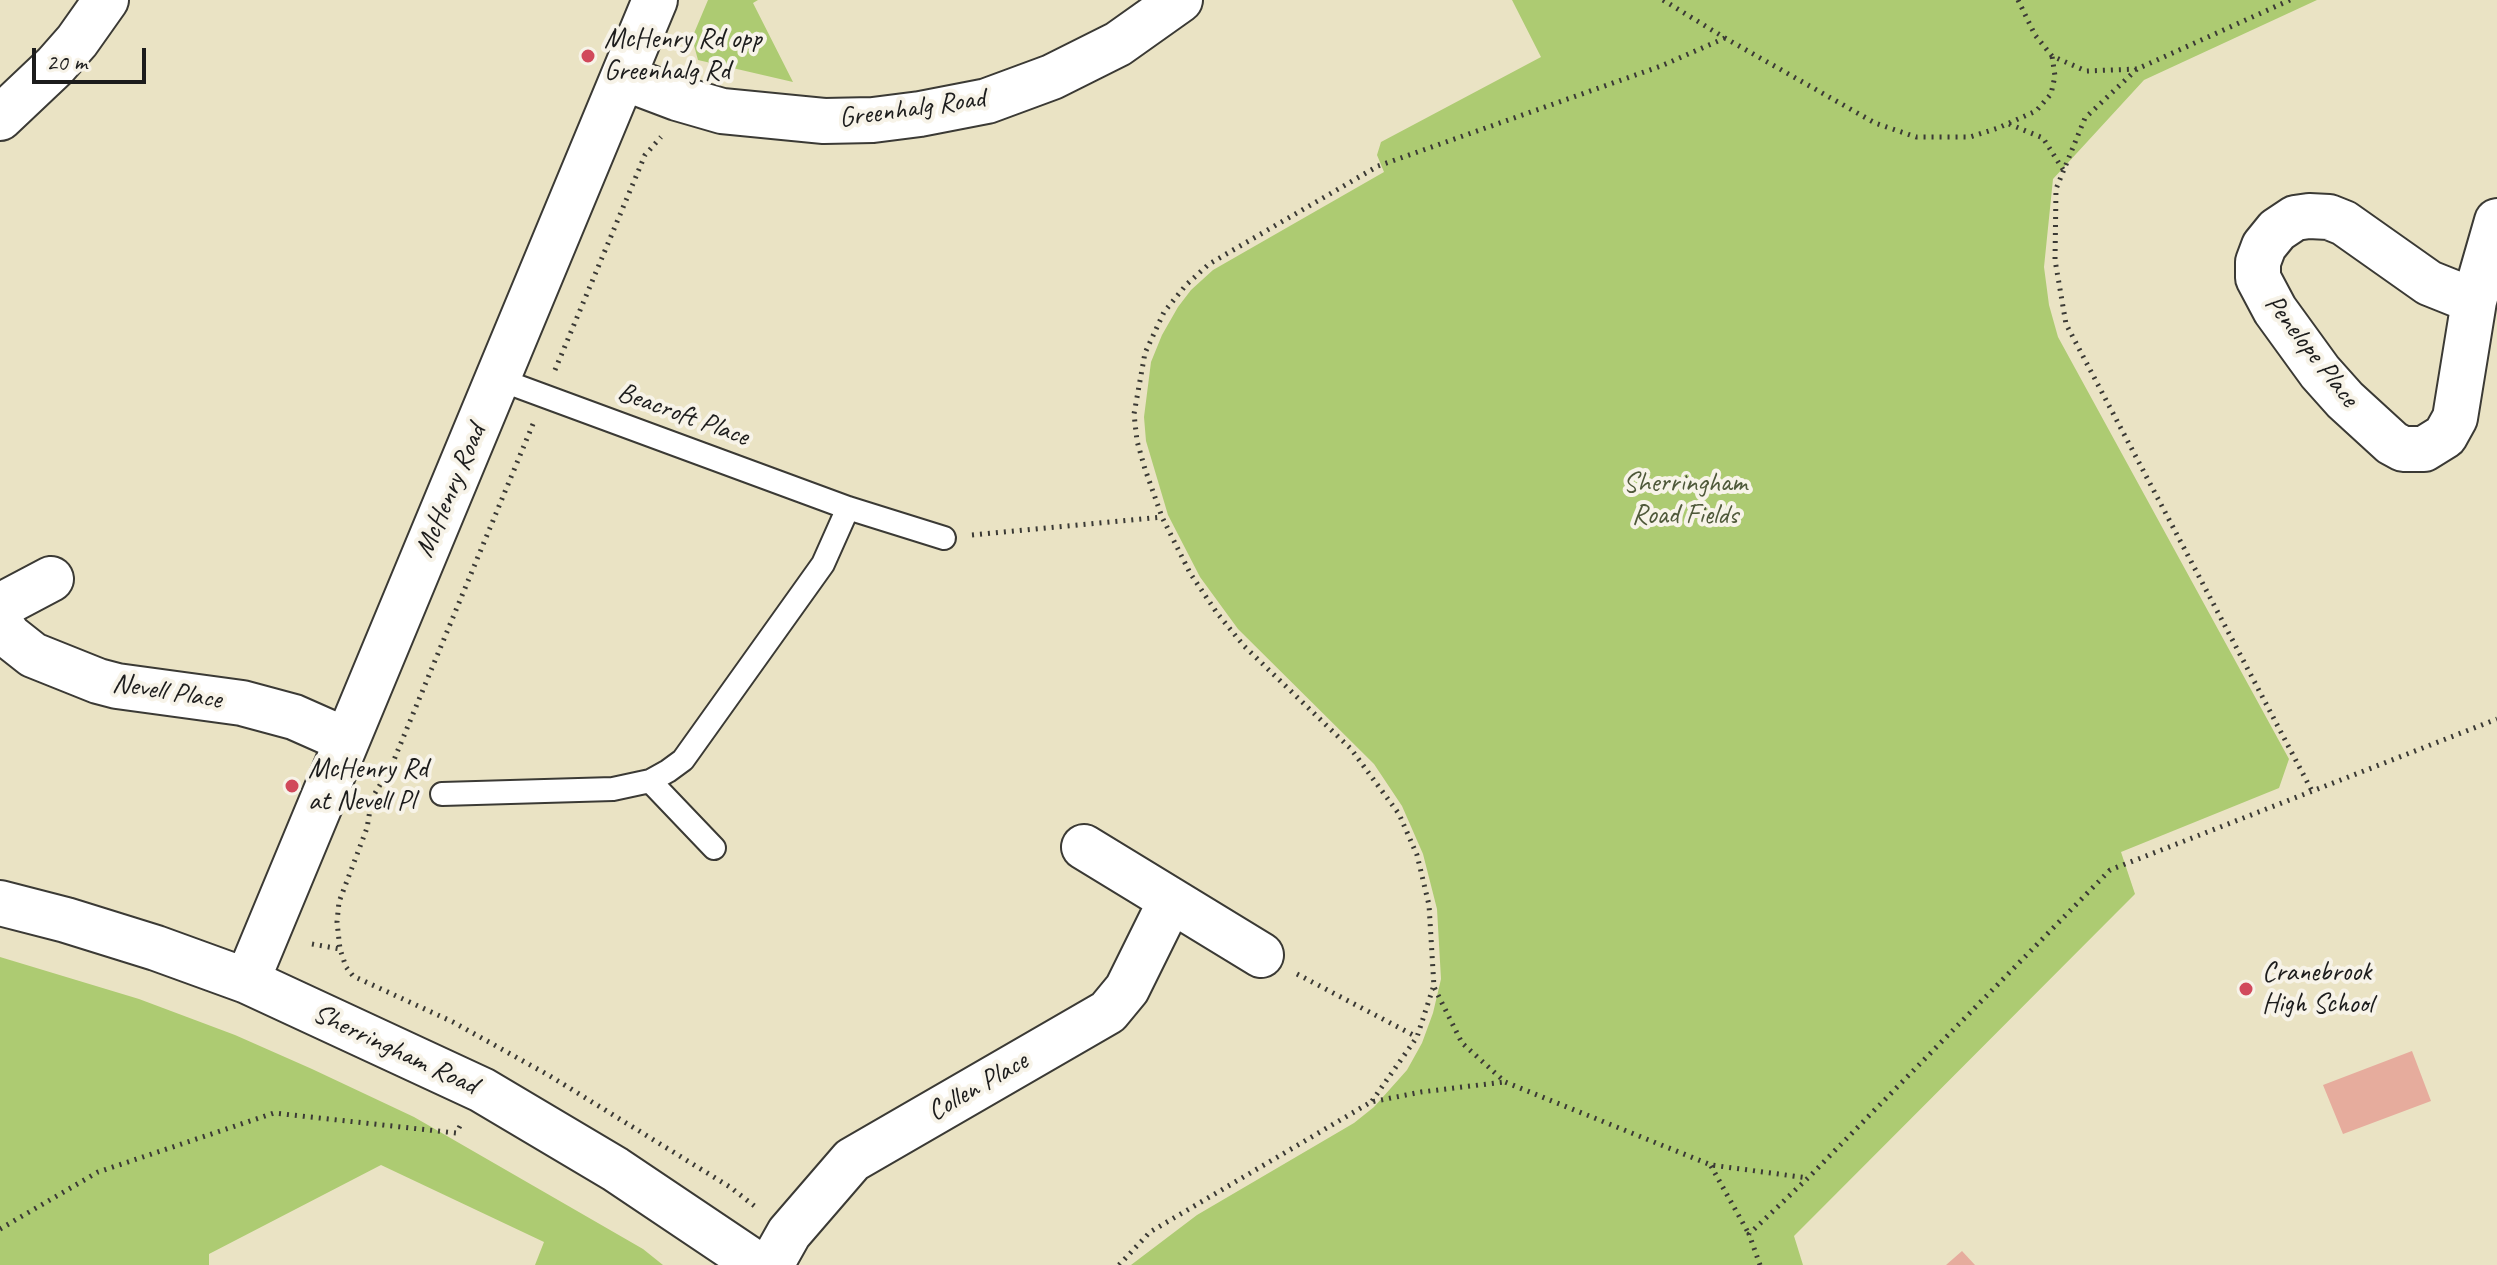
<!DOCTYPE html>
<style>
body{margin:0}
#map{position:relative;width:2497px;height:1265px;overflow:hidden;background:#eae3c4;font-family:Caveat,sans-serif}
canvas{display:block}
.scale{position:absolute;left:32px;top:48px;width:114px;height:36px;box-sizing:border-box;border:4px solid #1c1c1c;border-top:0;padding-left:10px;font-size:24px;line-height:28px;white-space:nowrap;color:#1c1c1c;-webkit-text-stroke:6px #f7f3e8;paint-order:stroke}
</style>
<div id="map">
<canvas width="2497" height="1265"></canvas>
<div class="scale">20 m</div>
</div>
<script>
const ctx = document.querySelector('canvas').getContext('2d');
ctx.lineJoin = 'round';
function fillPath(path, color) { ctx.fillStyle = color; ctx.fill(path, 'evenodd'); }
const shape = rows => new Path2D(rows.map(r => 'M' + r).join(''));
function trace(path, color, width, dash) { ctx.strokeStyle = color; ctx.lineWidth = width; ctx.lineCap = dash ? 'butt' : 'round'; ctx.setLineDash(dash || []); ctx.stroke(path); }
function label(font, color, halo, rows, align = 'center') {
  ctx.font = font + ' Caveat,sans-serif'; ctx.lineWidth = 8; ctx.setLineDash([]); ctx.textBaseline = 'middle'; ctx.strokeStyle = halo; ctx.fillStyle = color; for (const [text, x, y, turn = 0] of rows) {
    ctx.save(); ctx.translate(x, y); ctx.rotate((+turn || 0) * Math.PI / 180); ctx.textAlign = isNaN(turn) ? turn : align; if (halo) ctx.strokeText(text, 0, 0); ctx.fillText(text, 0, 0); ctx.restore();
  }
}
fillPath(shape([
 [708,0,758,0,753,3,793,82,698,60,692,38],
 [1512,0,2317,0,2144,80,2053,179,2044,267,2049,305,2058,337,2289,759,2279,788,2121,852,2135,894,1794,1236,1803,1265,1131,1265,1197,1215,1354,1123,1374,1107,1407,1070,1422,1043,1433,1013,1441,979,1437,909,1423,854,1402,806,1374,764,1238,629,1200,577,1168,515,1146,441,1144,417,1151,362,1162,335,1178,307,1191,290,1213,270,1384,172,1377,155,1381,142,1541,57],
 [0,957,139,999,235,1035,312,1069,414,1117,643,1249,663,1265,535,1265,544,1242,381,1165,209,1254,209,1265,0,1265]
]), '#adcb72');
fillPath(shape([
 [2412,1051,2431,1101,2343,1134,2323,1085],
 [1962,1251,1975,1265,1946,1265]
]), '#e6ac9d');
const lane = shape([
 [498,379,848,508,944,538],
 [650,781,714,848],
 [442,794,613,789,650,781,668,771,683,760,823,564,848,508]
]);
const street = shape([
 [624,78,677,98,722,111,824,121,873,120,920,114,987,101,1052,77,1118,44,1180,0],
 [0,118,55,66,77,41,106,0],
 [2474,301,2429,283,2344,223,2329,217,2309,216,2295,218,2277,230,2264,246,2258,262,2258,278,2275,310,2320,372,2345,400,2392,443,2403,449,2424,449,2445,436,2455,418,2474,301,2497,221],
 [0,606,51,579],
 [0,623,9,636,33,655,98,681,117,686,242,703,294,717,346,740],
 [1084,847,1261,955],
 [771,1265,789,1233,852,1160,1108,1012,1127,989,1171,900]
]);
const secondary = shape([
 [0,903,66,920,156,948,247,981,482,1090,615,1169,758,1265],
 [247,981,655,0]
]);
trace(lane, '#3b3a35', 26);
trace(street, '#3b3a35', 48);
trace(secondary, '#3b3a35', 48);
trace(shape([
 [1663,0,1725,38,1875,123,1916,137,1970,137,1998,128,2036,111,2051,94,2055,76,2052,56],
 [2018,0,2035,35,2052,56,2086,71,2137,69],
 [2290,0,2137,69,2085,118,2056,189,2055,260,2066,324,2312,791],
 [1725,38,1661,66,1378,166,1209,264,1186,285,1164,312,1145,353,1134,414,1137,441,1145,469,1162,517,1190,573,1217,613,1244,646,1351,749,1399,814,1417,855,1429,905,1434,987,1462,1043,1505,1082,1711,1165,1808,1178],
 [2009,124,2043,138,2064,171],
 [555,370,645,155,661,137],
 [533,424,391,767,372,798,367,828,339,902,337,922,340,949,346,967,353,976,453,1022,550,1076,730,1187,757,1208],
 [972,535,1162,517],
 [312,944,340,949],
 [1297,974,1417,1037],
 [1372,1101,1417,1037,1433,988],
 [1711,1166,1749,1234],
 [0,1229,98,1172,274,1113,456,1133,460,1126],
 [1119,1265,1150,1232,1371,1102,1421,1092,1504,1082],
 [1760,1265,1749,1234,1808,1178,2110,870,2497,719]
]), '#3b3a35', 5, [2, 6]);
trace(lane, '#fff', 22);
trace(street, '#fff', 44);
trace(secondary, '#fff', 44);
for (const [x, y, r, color] of [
 [588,56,8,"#d1495b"],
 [292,786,8,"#d1495b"],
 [2246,989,8,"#d1495b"]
]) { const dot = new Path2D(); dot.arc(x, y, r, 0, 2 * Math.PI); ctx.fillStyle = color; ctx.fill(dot); trace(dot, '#f7f3e8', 3); }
label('28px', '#1c1c1c', '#f7f3e8', [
 ["McHenry Rd opp",604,40],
 ["Greenhalg Rd",604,72],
 ["McHenry Rd",308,770],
 ["at Nevell Pl",308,802],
 ["Cranebrook",2262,973],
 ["High School",2262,1005]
], 'left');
label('28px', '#1c1c1c', '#f7f3e8', [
 ["Greenhalg Road",912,109,-8],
 ["Penelope Place",2311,351,52],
 ["Beacroft Place",683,415,20],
 ["McHenry Road",451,491,-67],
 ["Nevell Place",167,692,9],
 ["Sherringham Road",395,1050,25],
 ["Collen Place",978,1087,-30]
]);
label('28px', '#4f593a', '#f7f3e8', [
 ["Sherringham",1685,484],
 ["Road Fields",1685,516]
]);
</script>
